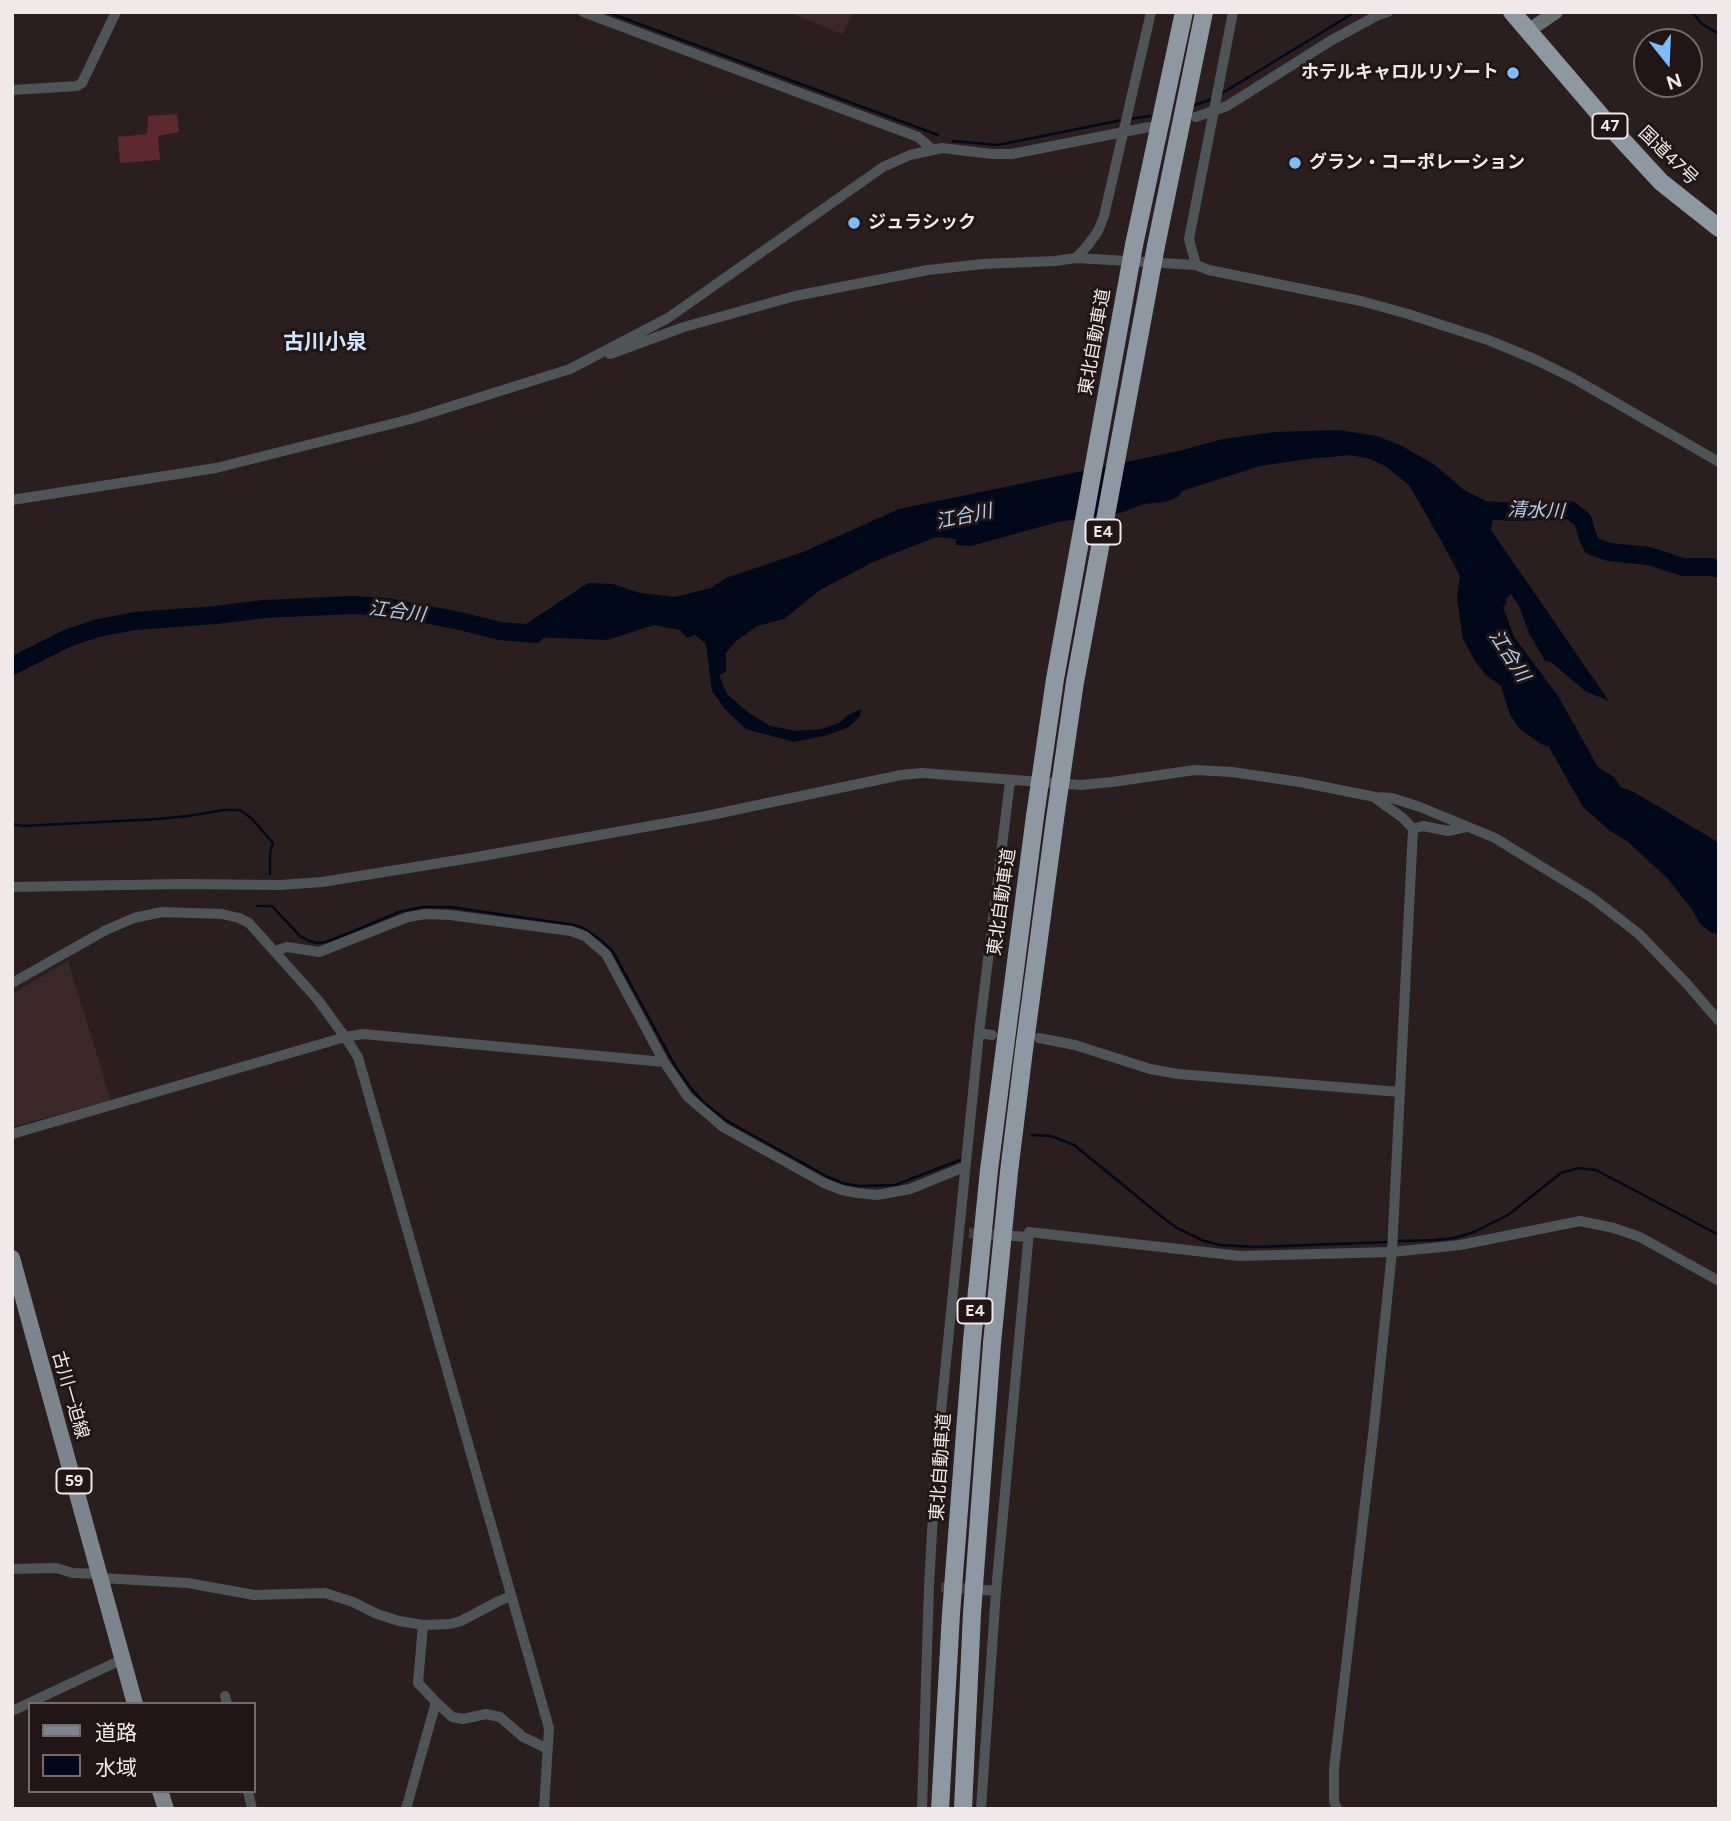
<!DOCTYPE html>
<meta charset="utf-8">
<style>
body{margin:0}
#map{position:relative;width:1731px;height:1821px;overflow:hidden;background:#2a1e1f;font-family:Figtree,"Noto Sans JP",sans-serif}
canvas{display:block}
.frame{position:absolute;inset:0;border:14px solid #f1e9e9;pointer-events:none}
.legend{position:absolute;left:28px;top:1702px;width:228px;height:91px;box-sizing:border-box;background:#211516;border:2px solid #746a6a;margin:0;padding:9px 12px;list-style:none;font-size:21px;color:#f1e9e9}
.legend li{display:flex;align-items:center;gap:14px;height:35px}
.legend b{width:35px;border:2px solid #746a6a}
.north{position:absolute;left:1633px;top:28px;width:70px;height:70px;box-sizing:border-box;background:#211516;border:2px solid #746a6a;border-radius:50%;rotate:162deg;font-size:19px;font-weight:700;line-height:28px;text-align:center;color:#f1e9e9}
.north::after{content:'';display:block;margin:auto;width:24px;height:32px;background:#7ebdf9;clip-path:polygon(50% 0,100% 100%,50% 72%,0 100%)}
</style>
<div id="map">
<canvas width="1731" height="1821"></canvas>
<div class="frame"></div>
<ul class="legend">
<li><b style="height:9px;background:#7c858d"></b>道路</li>
<li><b style="height:19px;background:#00081a"></b>水域</li>
</ul>
<div class="north">N</div>
</div>
<script>
const ctx = document.querySelector('canvas').getContext('2d');
ctx.lineJoin = 'round';
function fillPath(path, color) { ctx.fillStyle = color; ctx.fill(path, 'evenodd'); }
const shape = rows => new Path2D(rows.map(r => 'M' + r).join(''));
function trace(path, color, width, dash) { ctx.strokeStyle = color; ctx.lineWidth = width; ctx.lineCap = dash ? 'butt' : 'round'; ctx.setLineDash(dash || []); ctx.stroke(path); }
function label(font, color, halo, rows, align = 'center') {
  ctx.font = font + ' Figtree,"Noto Sans JP",sans-serif'; ctx.lineWidth = 6; ctx.setLineDash([]); ctx.textBaseline = 'middle'; ctx.strokeStyle = halo; ctx.fillStyle = color; for (const [text, x, y, turn = 0] of rows) {
    ctx.save(); ctx.translate(x, y); ctx.rotate((+turn || 0) * Math.PI / 180); ctx.textAlign = isNaN(turn) ? turn : align; if (halo) ctx.strokeText(text, 0, 0); ctx.fillText(text, 0, 0); ctx.restore();
  }
}
fillPath(shape([
 [789,12,853,12,843,35],
 [68,961,111,1100,12,1127,12,994]
]), '#3a2728');
fillPath(shape([
 [177,114,179,132,158,136,160,160,120,163,118,137,147,134,148,116]
]), '#5d282e');
fillPath(shape([
 [1339,430,1377,436,1402,446,1435,465,1471,496,1485,505,1493,519,1491,530,1609,701,1585,691,1551,662,1545,661,1530,635,1519,606,1511,594,1506,599,1507,603,1503,607,1514,637,1558,696,1598,767,1614,777,1621,787,1634,792,1719,843,1719,934,1712,933,1701,925,1691,908,1667,878,1627,841,1610,831,1583,807,1549,747,1541,744,1520,729,1510,715,1501,686,1486,675,1475,661,1463,639,1457,598,1460,576,1438,535,1409,485,1385,466,1370,459,1351,455,1308,459,1260,466,1182,491,1178,497,1165,502,1144,504,1120,513,1058,522,971,546,956,545,956,539,936,537,875,561,820,590,784,619,757,626,736,641,726,653,726,672,719,675,727,694,749,713,770,726,797,731,821,729,839,723,848,715,861,709,860,716,849,727,824,736,794,742,746,729,725,709,712,691,706,644,695,635,687,638,680,630,654,625,607,640,508,636,588,583,613,584,640,593,675,597,711,588,726,578,803,552,899,509,1179,451,1223,439,1274,432]
]), '#00081a');
trace(shape([
 [607,12,938,135],
 [1692,12,1702,24,1719,34],
 [1221,94,1355,12],
 [1192,106,1212,99],
 [1129,119,1150,116],
 [953,141,998,145,1122,120],
 [12,824,23,826,158,819,188,816,224,810,240,810,251,818,273,843,270,853,270,874],
 [257,906,272,906,300,936,309,941,317,943,325,942,342,936,399,912,423,907,450,907,574,925,583,928,602,941,613,952,674,1064,690,1087,703,1102,727,1121,828,1177,842,1183,859,1186,895,1185,960,1160],
 [1032,1135,1051,1136,1074,1145,1166,1220,1177,1228,1204,1241,1220,1245,1256,1247,1388,1242],
 [1399,1241,1434,1240,1454,1238,1474,1232,1508,1215,1561,1173,1578,1168,1596,1170,1719,1235]
]), '#00081a', 2.5);
trace(shape([
 [1466,501,1484,510,1513,512,1570,510,1583,520,1587,535,1592,546,1609,552,1649,556,1683,567,1711,567,1719,569],
 [12,666,68,638,98,628,135,621,216,615,264,609,351,605,387,607,460,621,500,631,535,634]
]), '#00081a', 18);
trace(shape([
 [969,1233,1005,1236],
 [941,1587,976,1589]
]), '#483c3d', 10, [10, 5]);
trace(shape([
 [583,12,918,137,932,149],
 [12,90,77,86,82,83,116,12],
 [1196,117,1227,106,1332,40,1378,15,1388,12],
 [1076,258,1088,245,1098,231,1104,216,1151,12],
 [1196,265,1189,239,1233,12],
 [610,354,684,327,795,296,928,270,983,264,1055,261,1076,258,1196,265,1209,270,1361,301,1408,314,1488,340,1532,358,1573,378,1719,462],
 [12,500,216,468,411,419,570,369,668,318,883,167,910,155,942,148,992,154,1012,154,1149,127],
 [1375,798,1403,818,1413,829,1423,826,1448,831,1466,827],
 [12,887,182,884,280,885,322,882,471,858,706,816,901,775,922,773,1081,785,1112,782,1195,770,1232,772,1300,782,1375,797,1392,798,1420,807,1495,838,1591,897,1639,934,1687,984,1719,1021],
 [275,951,287,947,319,952,408,917,426,914,450,915,571,931,585,936,606,954,664,1062,688,1097,723,1127,824,1183,842,1190,857,1193,877,1195,910,1189,964,1167],
 [12,983,106,930,134,918,162,912,222,914,239,918,249,923,318,1000,345,1037,358,1057,549,1728,544,1809],
 [979,1033,992,1035],
 [1039,1038,1075,1045,1150,1069,1178,1074,1400,1092],
 [12,1134,345,1037,363,1034,664,1062],
 [1013,1236,1029,1237],
 [12,1569,56,1568,73,1573,100,1574],
 [101,1578,188,1583,254,1595,325,1593,353,1602,377,1614,399,1621,423,1625,450,1624,461,1621,499,1601,511,1596],
 [984,1590,996,1591],
 [423,1625,418,1683,436,1702,452,1717,463,1719,486,1714,500,1717,523,1737,548,1749],
 [225,1696,227,1704],
 [12,1711,123,1659],
 [248,1791,252,1809],
 [406,1809,436,1702],
 [922,1809,929,1586,936,1461,979,1033,1010,781],
 [981,1809,996,1591,1029,1232,1240,1256,1392,1252,1431,1248,1460,1245,1580,1221,1614,1228,1640,1237,1719,1281],
 [1337,1809,1334,1801,1334,1769,1374,1426,1392,1252,1413,829]
]), '#4f5458', 10);
trace(shape([
 [1528,31,1556,12]
]), '#697076', 14);
trace(shape([
 [12,1258,135,1704],
 [160,1791,166,1809]
]), '#7c858d', 16);
trace(shape([
 [1512,12,1614,131,1661,182,1719,228],
 [1134,245,1184,12],
 [1156,246,1204,12],
 [940,1809,951,1614,972,1341,989,1170,1035,816],
 [963,1809,972,1613,992,1343,1009,1172,1024,1050,1055,819]
]), '#8e98a3', 18);
trace(shape([
 [1035,816,1055,679,1134,245],
 [1055,819,1075,682,1156,246]
]), '#8e98a3', 18);
for (const [x, y, r, color] of [
 [1513,73,7,"#7ebdf9"],
 [1295,163,7,"#7ebdf9"],
 [854,223,7,"#7ebdf9"]
]) { const dot = new Path2D(); dot.arc(x, y, r, 0, 2 * Math.PI); ctx.fillStyle = color; ctx.fill(dot); trace(dot, '#211516', 2.5); }
for (const [x, y, w] of [
 [1610,126,35],
 [1103,532,35],
 [975,1311,35],
 [74,1481,35]
]) { const box = new Path2D(); box.roundRect(x - w / 2, y - 12.5, w, 25, 5); ctx.fillStyle = '#211516'; ctx.fill(box); trace(box, '#f1e9e9', 2); }
label('bold 16px', '#f1e9e9', null, [
 ["47",1610,126],
 ["E4",1103,532],
 ["E4",975,1311],
 ["59",74,1481]
]);
label('bold 18px', '#f1e9e9', '#211516', [
 ["ホテルキャロルリゾート",1499,73,"right"],
 ["グラン・コーポレーション",1309,163],
 ["ジュラシック",868,223]
], 'left');
label('18px', '#f1e9e9', '#211516', [
 ["国道47号",1668,156,44],
 ["東北自動車道",1095,342,-80],
 ["東北自動車道",1002,902,-82],
 ["古川一迫線",70,1395,74],
 ["東北自動車道",941,1467,-86]
]);
label('italic 19px', '#aecff0', '#211516', [
 ["清水川",1536,511,2],
 ["江合川",964,517,-12],
 ["江合川",397,612,7],
 ["江合川",1509,656,57]
]);
label('bold 21px', '#cee6fd', '#211516', [
 ["古川小泉",325,343]
]);
</script>
